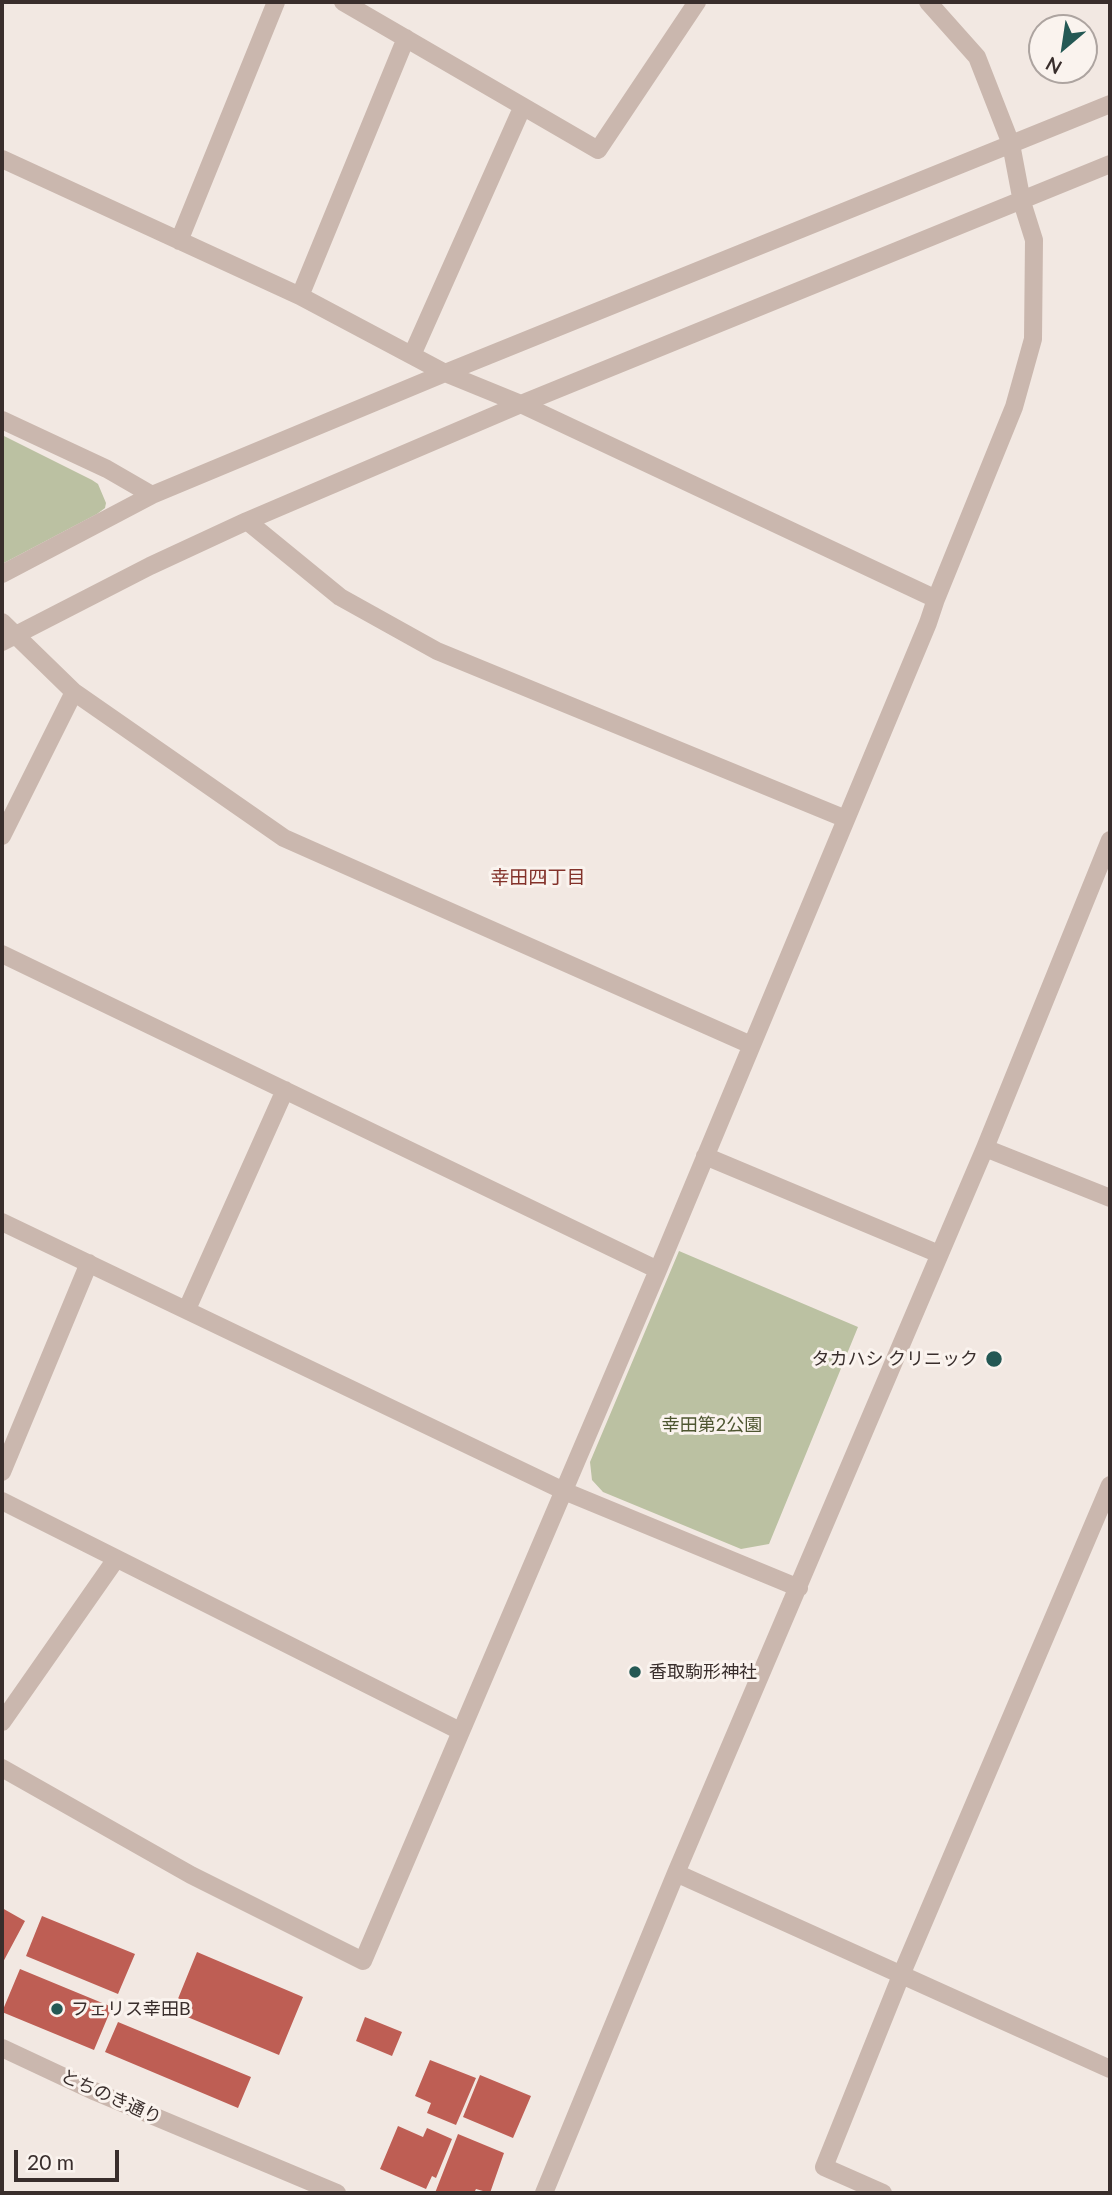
<!DOCTYPE html>
<meta charset="utf-8">
<style>
body{margin:0}
#map{position:relative;width:1112px;height:2195px;overflow:hidden;background:#f2e8e2;font-family:Lato,sans-serif}
canvas{display:block}
.frame{position:absolute;inset:0;border:4px solid #392e2c;pointer-events:none}
.north{position:absolute;left:1028px;top:14px;width:70px;height:70px;box-sizing:border-box;background:#faf3ee;border:2px solid #ada4a0;border-radius:50%;rotate:209deg;font-size:19px;font-weight:700;line-height:28px;text-align:center;color:#392e2c}
.north::after{content:'';display:block;margin:auto;width:24px;height:32px;background:#245854;clip-path:polygon(50% 0,100% 100%,50% 72%,0 100%)}
.scale{position:absolute;left:14px;top:2150px;width:105px;height:32px;box-sizing:border-box;border:4px solid #392e2c;border-top:0;padding-left:9px;font-size:21px;line-height:24px;white-space:nowrap;color:#392e2c;-webkit-text-stroke:5px #faf3ee;paint-order:stroke}
</style>
<div id="map">
<canvas width="1112" height="2195"></canvas>
<div class="frame"></div>
<div class="north">N</div>
<div class="scale">20 m</div>
</div>
<script>
const ctx = document.querySelector('canvas').getContext('2d');
ctx.lineJoin = 'round';
function fillPath(path, color) { ctx.fillStyle = color; ctx.fill(path, 'evenodd'); }
const shape = rows => new Path2D(rows.map(r => 'M' + r).join(''));
function trace(path, color, width, dash) { ctx.strokeStyle = color; ctx.lineWidth = width; ctx.lineCap = dash ? 'butt' : 'round'; ctx.setLineDash(dash || []); ctx.stroke(path); }
function label(font, color, halo, rows, align = 'center') {
  ctx.font = font + ' Lato,"Noto Sans JP",sans-serif'; ctx.lineWidth = 6; ctx.setLineDash([]); ctx.textBaseline = 'middle'; ctx.strokeStyle = halo; ctx.fillStyle = color; for (const [text, x, y, turn = 0] of rows) {
    ctx.save(); ctx.translate(x, y); ctx.rotate((+turn || 0) * Math.PI / 180); ctx.textAlign = isNaN(turn) ? turn : align; if (halo) ctx.strokeText(text, 0, 0); ctx.fillText(text, 0, 0); ctx.restore();
  }
}
fillPath(shape([
 [2,435,92,480,98,484,106,503,105,508,97,514,2,564],
 [679,1251,858,1327,769,1544,741,1549,603,1492,592,1480,590,1462]
]), '#bbc1a2');
fillPath(shape([
 [2,1908,25,1921,2,1964],
 [42,1916,135,1954,118,1994,26,1956],
 [197,1952,303,1997,279,2055,173,2011],
 [20,1969,112,2007,94,2050,2,2012],
 [365,2017,402,2032,392,2056,356,2041],
 [118,2022,251,2077,238,2108,105,2052],
 [430,2060,476,2078,456,2125,427,2113,431,2103,415,2096],
 [480,2075,531,2096,513,2138,463,2117],
 [398,2126,423,2137,427,2128,452,2139,436,2178,432,2176,426,2189,380,2169],
 [458,2134,504,2153,490,2193,476,2189,474,2193,435,2193]
]), '#be5e54');
trace(shape([
 [343,2,598,150,697,2],
 [2,159,300,296,445,373,521,404,936,599],
 [179,241,276,2],
 [300,296,406,38],
 [412,355,522,108],
 [2,420,107,469,152,495],
 [247,521,340,597,437,651,846,819],
 [2,574,152,495,445,373,1110,104],
 [2,622,74,692,284,838,751,1045],
 [2,642,150,566,247,521,521,404,1110,164],
 [2,836,74,692],
 [2,954,658,1270],
 [985,1148,1110,1198],
 [705,1156,939,1254],
 [2,1222,564,1491,799,1588],
 [187,1309,285,1090],
 [2,1472,89,1263],
 [2,1501,460,1731],
 [2,1722,116,1559],
 [2,1768,191,1875,363,1961,658,1270,928,623,936,599,1014,407,1033,339,1034,240,1022,202,1011,144,977,57,928,2],
 [676,1873,1110,2069],
 [2,2048,96,2092,337,2193],
 [544,2193,676,1873,985,1148,1110,840],
 [883,2193,824,2167,902,1973,1110,1485]
]), '#cab7ae', 18);
for (const [x, y, r, color] of [
 [994,1359,9,"#245854"],
 [635,1672,7,"#245854"],
 [57,2009,7,"#245854"]
]) { const dot = new Path2D(); dot.arc(x, y, r, 0, 2 * Math.PI); ctx.fillStyle = color; ctx.fill(dot); trace(dot, '#faf3ee', 2.5); }
label('18px', '#392e2c', '#faf3ee', [
 ["タカハシ クリニック",978,1359,"right"],
 ["香取駒形神社",649,1672],
 ["フェリス幸田B",71,2009]
], 'left');
label('18px', '#4e5631', '#faf3ee', [
 ["幸田第2公園",712,1425]
]);
label('18px', '#392e2c', '#faf3ee', [
 ["とちのき通り",111,2097,24]
]);
label('19px', '#83322a', '#faf3ee', [
 ["幸田四丁目",538,878]
]);
</script>
